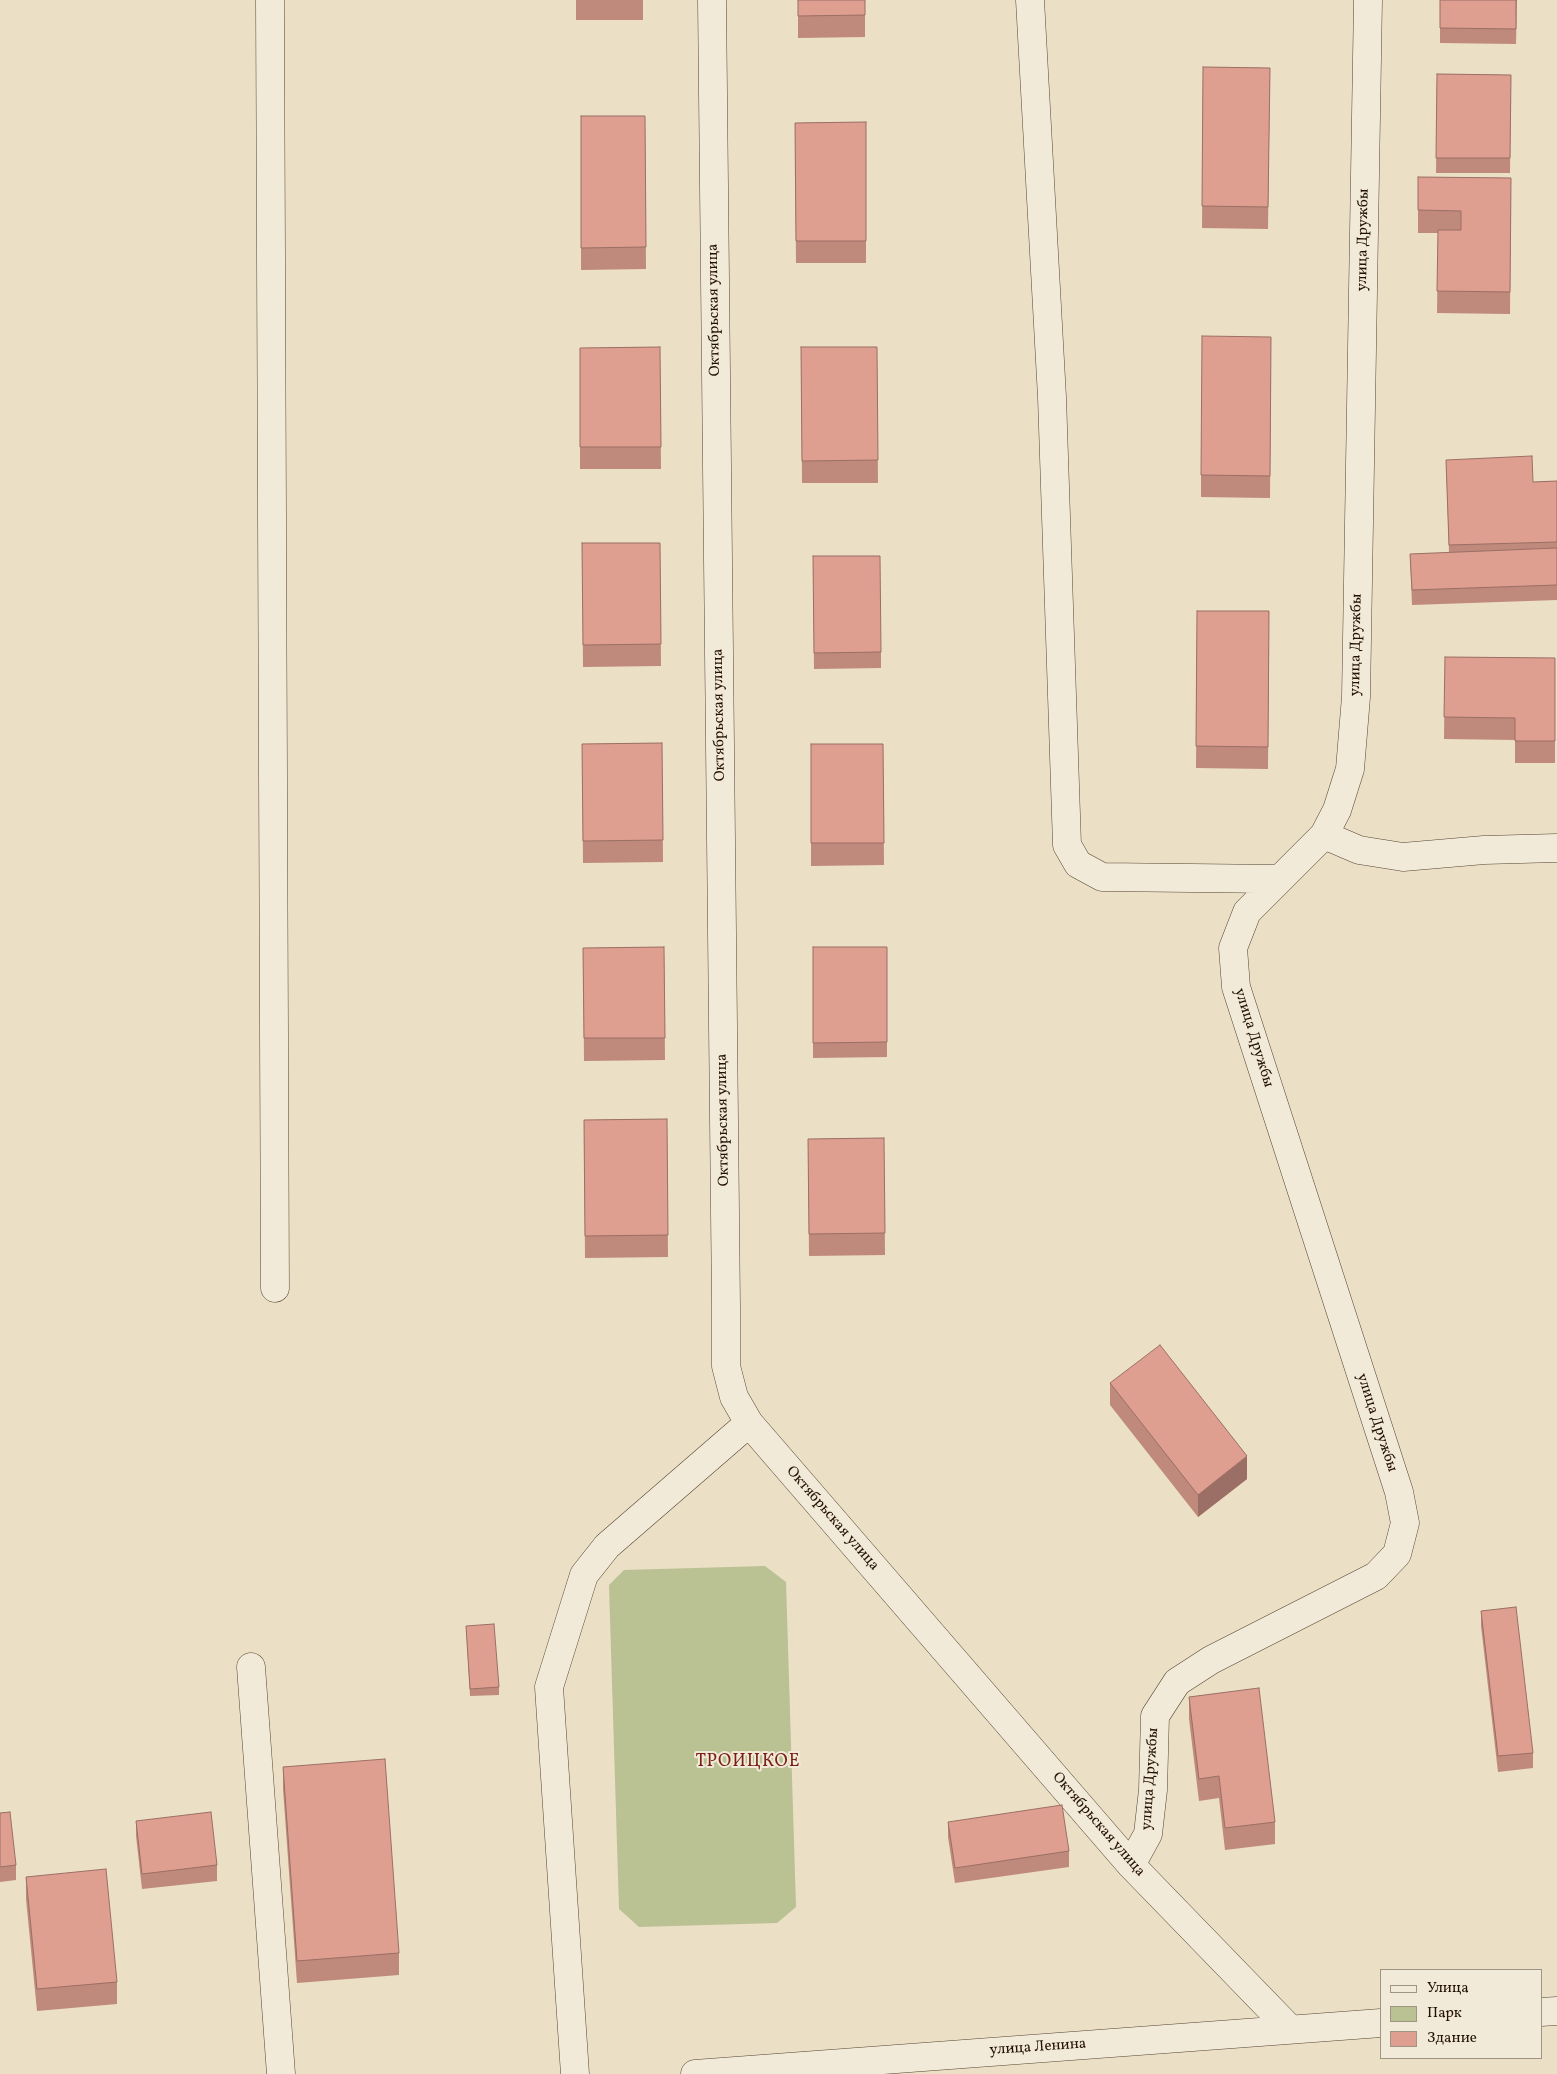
<!DOCTYPE html>
<meta charset="utf-8">
<style>
body{margin:0}
#map{position:relative;width:1557px;height:2074px;overflow:hidden;background:#ebdfc5;font-family:Vollkorn,serif}
canvas{display:block}
.legend{position:absolute;left:1380px;top:1969px;width:162px;height:90px;box-sizing:border-box;background:#f2ead9;border:1px solid #a09482;margin:0;padding:6px 9px;list-style:none;font-size:15px;color:#241200}
.legend li{display:flex;align-items:center;gap:10px;height:25px}
.legend b{width:25px;border:1px solid #a09482}
</style>
<div id="map">
<canvas width="1557" height="2074"></canvas>
<ul class="legend">
<li><b style="height:6px;background:#f2ead9"></b>Улица</li>
<li><b style="height:14px;background:#bac193"></b>Парк</li>
<li><b style="height:14px;background:#de9f90"></b>Здание</li>
</ul>
</div>
<script>
const ctx = document.querySelector('canvas').getContext('2d');
ctx.lineJoin = 'round';
function fillPath(path, color) { ctx.fillStyle = color; ctx.fill(path, 'evenodd'); }
const shape = rows => new Path2D(rows.map(r => 'M' + r).join(''));
function trace(path, color, width, dash) { ctx.strokeStyle = color; ctx.lineWidth = width; ctx.lineCap = dash ? 'butt' : 'round'; ctx.setLineDash(dash || []); ctx.stroke(path); }
function label(font, color, halo, rows, align = 'center') {
  ctx.font = font + ' Vollkorn,serif'; ctx.lineWidth = 4; ctx.setLineDash([]); ctx.textBaseline = 'middle'; ctx.strokeStyle = halo; ctx.fillStyle = color; for (const [text, x, y, turn = 0] of rows) {
    ctx.save(); ctx.translate(x, y); ctx.rotate((+turn || 0) * Math.PI / 180); ctx.textAlign = isNaN(turn) ? turn : align; if (halo) ctx.strokeText(text, 0, 0); ctx.fillText(text, 0, 0); ctx.restore();
  }
}
fillPath(shape([
 [765,1566,786,1582,796,1907,777,1923,639,1927,619,1909,609,1585,624,1570]
]), '#bac193');
const minor = shape([
 [270,0,275,1288],
 [712,0,726,1304,726,1366,734,1397,749,1423,1131,1865,1290,2029],
 [1030,0,1052,397,1067,845,1078,864,1102,877,1279,879],
 [1324,835,1359,850,1403,857,1484,850,1557,848],
 [251,1667,281,2074],
 [1131,1865,1148,1834,1153,1790,1155,1716,1177,1682,1211,1660,1376,1576,1397,1554,1405,1523,1399,1492,1236,987,1233,948,1247,912,1324,835,1337,810,1350,769,1356,697,1368,0],
 [1541,2012,1557,2011],
 [575,2074,549,1687,584,1575,607,1546,749,1423],
 [695,2074,1381,2023]
]);
trace(minor, '#564531', 29);
trace(minor, '#f2ead9', 28);
fillPath(shape([
 [576,0,643,0,643,20,576,20],
 [798,0,865,0,865,37,798,38],
 [1440,0,1517,0,1516,44,1440,43],
 [1203,67,1270,68,1268,229,1202,228],
 [1437,74,1511,75,1510,173,1436,173],
 [581,116,645,116,646,269,581,270],
 [866,122,866,263,796,263,795,123],
 [1418,177,1511,178,1510,314,1437,313,1438,233,1418,233],
 [1271,337,1270,498,1201,497,1201,475],
 [660,347,661,469,580,469,580,348],
 [801,347,877,347,878,483,802,483],
 [1446,460,1533,482,1557,481,1557,600,1412,605,1410,554,1449,553],
 [582,543,660,543,661,666,583,667],
 [813,556,881,652,881,668,814,669],
 [1197,611,1269,611,1268,769,1196,768],
 [1445,657,1555,658,1555,763,1515,763,1515,740,1444,739],
 [662,743,663,862,583,863,582,744],
 [811,744,883,744,884,865,811,866],
 [664,947,665,1060,584,1061,583,948],
 [813,947,887,947,887,1057,813,1058],
 [667,1119,668,1257,585,1258,584,1120],
 [884,1138,885,1255,809,1256,808,1139],
 [1110,1383,1247,1479,1198,1517,1110,1405],
 [1481,1611,1533,1753,1533,1768,1498,1772,1481,1626],
 [466,1626,499,1687,499,1695,470,1696],
 [1189,1697,1275,1822,1275,1844,1225,1850,1219,1798,1199,1801,1189,1719],
 [283,1767,399,1953,399,1975,297,1983,283,1789],
 [0,1813,16,1865,16,1880,0,1882],
 [136,1821,217,1865,217,1881,142,1889,136,1836],
 [948,1822,1069,1851,1069,1867,955,1883,948,1837],
 [26,1877,117,1982,117,2004,37,2011,26,1899]
]), '#bf897c');
fillPath(shape([
 [1247,1456,1247,1479,1198,1517,1198,1495]
]), '#9b6f65');
const building = shape([
 [798,0,865,0,865,15,798,16,798,0],
 [1440,0,1516,0,1516,29,1440,28,1440,0],
 [1203,67,1270,68,1268,207,1202,206,1203,67],
 [1437,74,1511,75,1510,158,1436,158,1437,74],
 [581,116,645,116,646,247,581,248,581,116],
 [866,122,866,241,796,241,795,123,866,122],
 [1418,177,1511,178,1510,292,1437,291,1438,230,1461,230,1461,211,1418,210,1418,177],
 [1202,336,1271,337,1270,476,1201,475,1202,336],
 [660,347,661,447,580,447,580,348,660,347],
 [801,347,877,347,878,460,802,461,801,347],
 [1532,456,1533,482,1557,481,1557,542,1449,545,1446,460,1532,456],
 [582,543,660,543,661,644,583,645,582,543],
 [1557,548,1557,585,1412,590,1410,554,1557,548],
 [813,556,880,556,881,652,814,653,813,556],
 [1197,611,1269,611,1268,747,1196,746,1197,611],
 [1445,657,1555,658,1555,741,1515,741,1515,718,1444,717,1445,657],
 [662,743,663,840,583,841,582,744,662,743],
 [811,744,883,744,884,843,811,843,811,744],
 [664,947,665,1038,584,1038,583,948,664,947],
 [813,947,887,947,887,1042,813,1043,813,947],
 [667,1119,668,1235,585,1236,584,1120,667,1119],
 [884,1138,885,1233,809,1234,808,1139,884,1138],
 [1160,1345,1247,1456,1198,1495,1110,1383,1160,1345],
 [1516,1607,1533,1753,1498,1756,1481,1611,1516,1607],
 [494,1624,499,1687,470,1689,466,1626,494,1624],
 [1259,1688,1275,1822,1225,1828,1219,1776,1199,1779,1189,1697,1259,1688],
 [385,1759,399,1953,297,1961,283,1767,385,1759],
 [1062,1805,1069,1851,955,1868,948,1822,1062,1805],
 [10,1812,16,1865,0,1867,0,1813,10,1812],
 [211,1812,217,1865,142,1874,136,1821,211,1812],
 [106,1869,117,1982,37,1989,26,1877,106,1869]
]);
fillPath(building, '#de9f90');
trace(building, '#9b6f65', 1);
label('15px', '#241200', '#f2ead9', [
 ["улица Дружбы",1364,240,-89],
 ["Октябрьская улица",715,310,-91],
 ["улица Дружбы",1357,645,-89],
 ["Октябрьская улица",720,715,-91],
 ["улица Дружбы",1253,1038,73],
 ["Октябрьская улица",724,1120,-91],
 ["улица Дружбы",1376,1423,72],
 ["Октябрьская улица",832,1519,49],
 ["улица Дружбы",1151,1779,-86],
 ["Октябрьская улица",1098,1825,49],
 ["улица Ленина",1038,2048,-4]
]);
ctx.letterSpacing = '1px';
label('18px', '#7a1f14', '#f2ead9', [
 ["ТРОИЦКОЕ",748,1763]
]);
ctx.letterSpacing = '0px';
</script>
